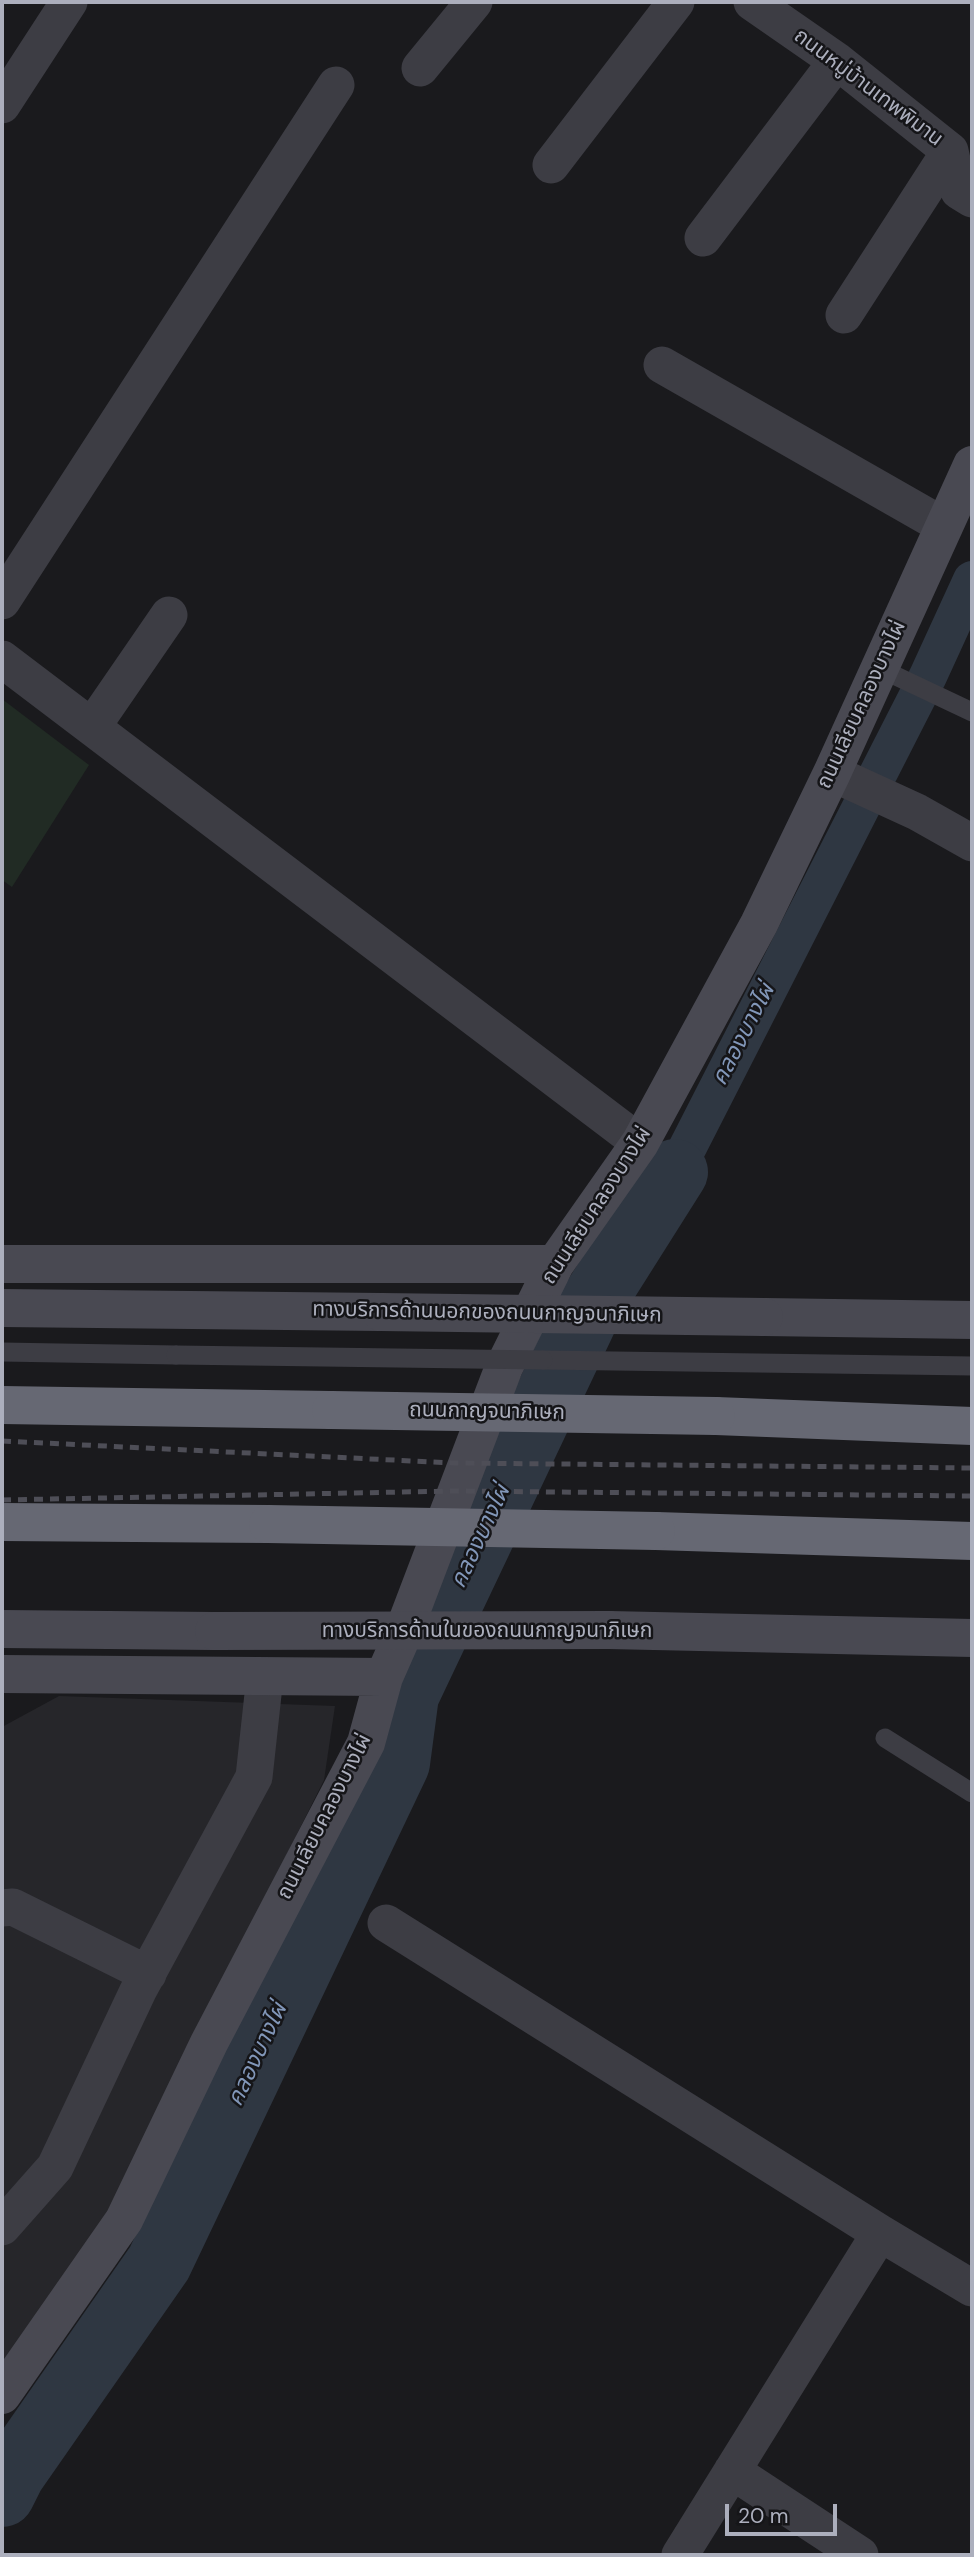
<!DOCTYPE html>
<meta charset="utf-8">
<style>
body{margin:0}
#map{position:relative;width:974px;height:2557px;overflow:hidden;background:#1a1a1d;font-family:"DM Sans",sans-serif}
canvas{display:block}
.frame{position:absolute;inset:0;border:4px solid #acafbd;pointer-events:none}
.scale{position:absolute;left:725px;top:2504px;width:112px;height:32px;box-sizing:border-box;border:4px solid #acafbd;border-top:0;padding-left:9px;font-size:21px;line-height:24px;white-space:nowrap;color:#acafbd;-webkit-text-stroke:5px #151518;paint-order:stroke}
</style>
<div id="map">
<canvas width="974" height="2557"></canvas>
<div class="frame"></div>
<div class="scale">20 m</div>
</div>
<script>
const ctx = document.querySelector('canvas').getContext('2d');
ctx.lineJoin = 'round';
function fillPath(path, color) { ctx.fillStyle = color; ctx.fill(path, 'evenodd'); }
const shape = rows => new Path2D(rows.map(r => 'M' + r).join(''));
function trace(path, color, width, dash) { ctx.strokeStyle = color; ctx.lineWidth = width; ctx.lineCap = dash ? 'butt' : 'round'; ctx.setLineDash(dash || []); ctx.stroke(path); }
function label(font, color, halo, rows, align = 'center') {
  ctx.font = font + ' "DM Sans","Noto Sans Thai",sans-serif'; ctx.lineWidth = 5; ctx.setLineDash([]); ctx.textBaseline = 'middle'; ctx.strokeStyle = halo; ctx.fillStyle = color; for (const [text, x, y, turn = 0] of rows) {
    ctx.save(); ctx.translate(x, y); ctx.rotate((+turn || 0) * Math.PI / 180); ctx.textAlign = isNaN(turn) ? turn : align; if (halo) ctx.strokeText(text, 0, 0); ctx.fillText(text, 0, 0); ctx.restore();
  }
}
fillPath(shape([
 [59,1696,335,1706,324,1780,100,2228,2,2366,2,1727]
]), '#26262a');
fillPath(shape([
 [2,699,89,765,12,887,2,880]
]), '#212b24');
trace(shape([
 [675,1172,928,676,972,580]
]), '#2f3742', 38);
trace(shape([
 [2,2494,12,2474,159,2263,397,1763,406,1695,591,1305,675,1172]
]), '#2f3742', 66);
trace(shape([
 [879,668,972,712],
 [2,1352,176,1355],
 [543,1360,972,1366],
 [885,1738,972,1793]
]), '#3d3d44', 19);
trace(shape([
 [752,2,837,61,950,151,959,191,972,199],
 [420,68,474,2],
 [2,105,69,2],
 [551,165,676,2],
 [703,238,837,61],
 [844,315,950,151],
 [662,365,944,526],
 [2,601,336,85],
 [2,659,640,1143],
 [92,727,169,615],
 [832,773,917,812,972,843],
 [2,1908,13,1907,148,1974],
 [386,1923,880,2233,972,2288],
 [2,2227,55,2167,138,1991,254,1777,265,1676],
 [732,2471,860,2555],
 [680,2555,880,2233]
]), '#3d3d44', 37);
trace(shape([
 [2,1264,555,1264],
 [2,1308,381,1312],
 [764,1317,972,1320],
 [2,1629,214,1631],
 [609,1630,972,1638],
 [2,1674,384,1677],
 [2,2395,124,2220,209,2043,366,1743,384,1677,399,1643,504,1367,555,1264,640,1143,759,924,832,773,972,465]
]), '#494952', 38);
trace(shape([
 [2,1405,331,1410],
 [716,1416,972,1426],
 [2,1522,268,1524],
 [656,1531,972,1541]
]), '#666873', 38);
trace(shape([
 [2,1441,454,1463,972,1468],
 [2,1500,453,1491,972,1496]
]), '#4e4e57', 5, [9, 7]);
trace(shape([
 [176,1355,543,1360]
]), '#3d3d44', 19);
trace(shape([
 [381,1312,764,1317],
 [214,1631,609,1630]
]), '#494952', 38);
trace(shape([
 [331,1410,716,1416],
 [268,1524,656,1531]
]), '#666873', 38);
label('21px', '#acafbd', '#151518', [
 ["ถนนหมู่บ้านเทพพิมาน",868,88,37],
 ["ถนนเลียบคลองบางไผ่",862,705,-65],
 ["ถนนเลียบคลองบางไผ่",597,1206,-57],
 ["ทางบริการด้านนอกของถนนกาญจนาภิเษก",487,1313,1],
 ["ถนนกาญจนาภิเษก",487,1412,1],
 ["ทางบริการด้านในของถนนกาญจนาภิเษก",487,1631],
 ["ถนนเลียบคลองบางไผ่",325,1817,-63]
]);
label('italic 23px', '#8297b9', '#151518', [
 ["คลองบางไผ่",744,1035,-63],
 ["คลองบางไผ่",481,1537,-65],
 ["คลองบางไผ่",258,2055,-65]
]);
</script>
